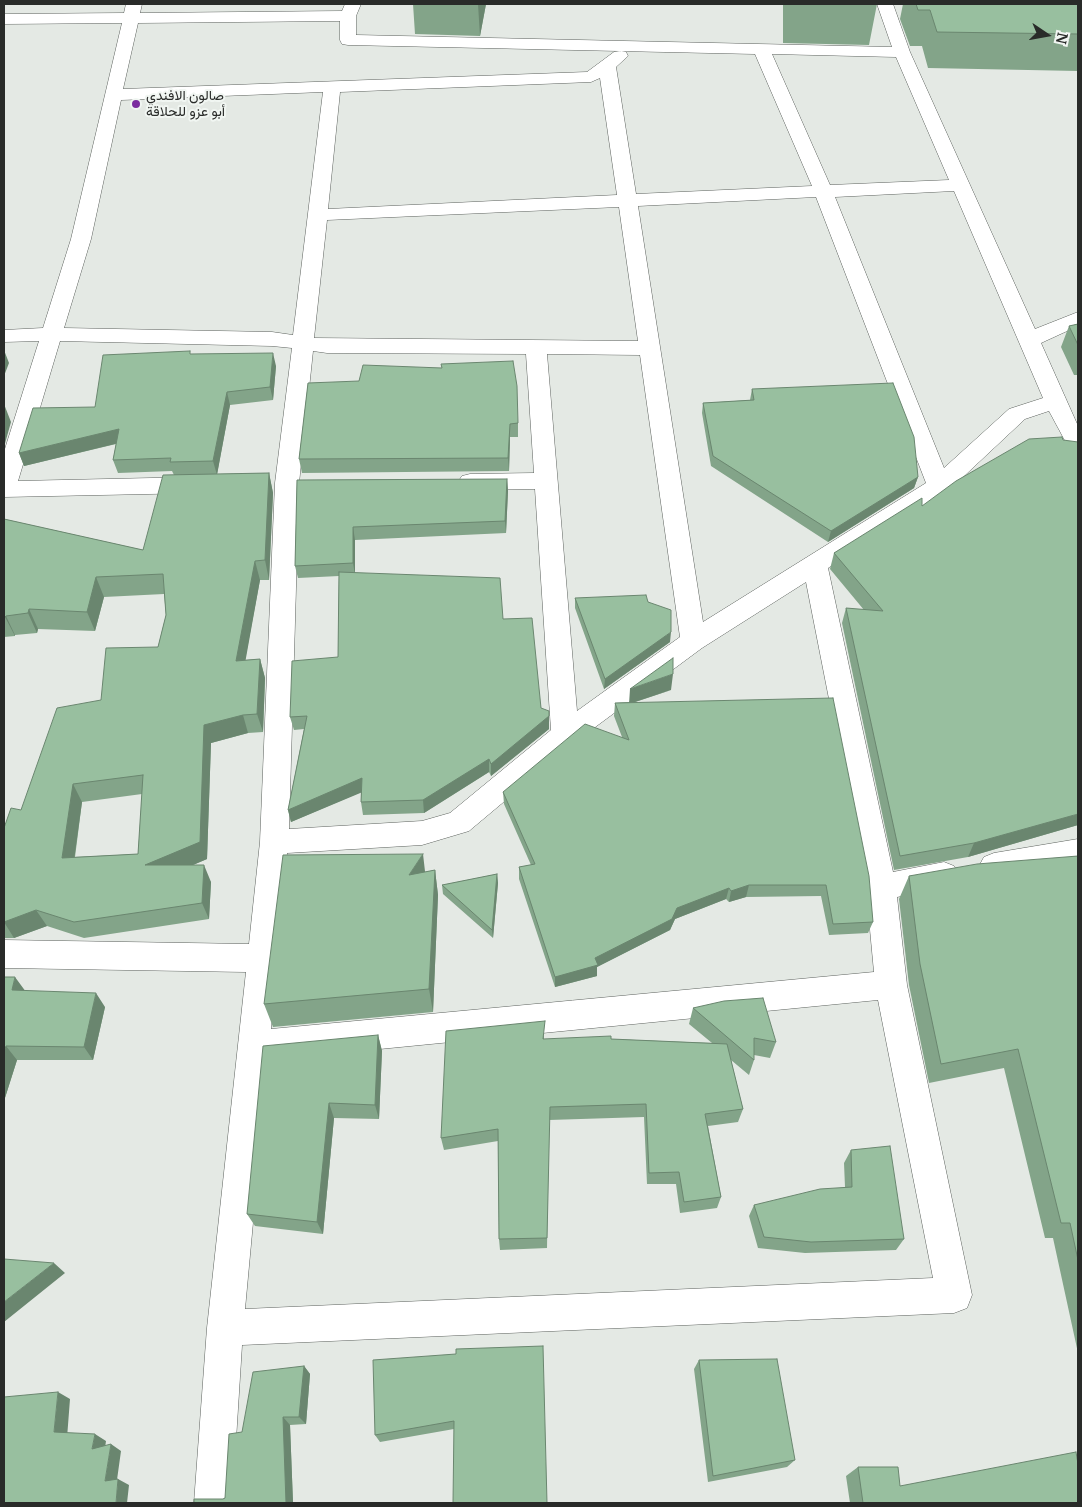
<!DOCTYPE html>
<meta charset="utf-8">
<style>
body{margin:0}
#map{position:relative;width:1082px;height:1507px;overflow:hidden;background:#e4e9e4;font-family:Merriweather,serif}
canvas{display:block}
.frame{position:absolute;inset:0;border:5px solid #292b29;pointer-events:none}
.north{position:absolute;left:1022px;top:10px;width:50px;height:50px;-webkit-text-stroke:4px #f1f6f2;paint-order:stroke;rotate:102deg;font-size:14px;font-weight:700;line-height:20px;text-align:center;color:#292b29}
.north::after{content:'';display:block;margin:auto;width:18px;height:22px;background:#292b29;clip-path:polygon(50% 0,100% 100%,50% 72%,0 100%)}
</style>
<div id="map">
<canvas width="1082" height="1507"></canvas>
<div class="frame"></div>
<div class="north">N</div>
</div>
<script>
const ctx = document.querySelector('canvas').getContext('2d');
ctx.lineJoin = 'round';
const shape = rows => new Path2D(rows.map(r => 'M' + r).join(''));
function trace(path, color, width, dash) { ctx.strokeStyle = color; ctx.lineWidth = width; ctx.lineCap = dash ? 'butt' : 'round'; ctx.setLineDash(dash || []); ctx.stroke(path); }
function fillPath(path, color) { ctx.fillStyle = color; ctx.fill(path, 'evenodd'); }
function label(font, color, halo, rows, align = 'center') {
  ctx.font = font + ' Merriweather,Vazirmatn,serif'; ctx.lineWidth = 4; ctx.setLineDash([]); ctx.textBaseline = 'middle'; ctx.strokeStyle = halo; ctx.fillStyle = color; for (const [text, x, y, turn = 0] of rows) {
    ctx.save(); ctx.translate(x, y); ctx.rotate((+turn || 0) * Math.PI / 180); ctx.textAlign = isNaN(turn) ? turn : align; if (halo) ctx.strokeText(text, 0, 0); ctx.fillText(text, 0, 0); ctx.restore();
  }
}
const minor = shape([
 [126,4,142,4,140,13,342,11,345,4,361,4,356,16,356,35,892,47,877,4,893,4,910,52,1035,329,1078,312,1078,326,1041,343,1078,426,1078,453,1070,450,1049,411,1025,419,947,492,828,568,893,872,944,862,954,866,959,875,954,884,944,888,897,897,907,985,972,1295,967,1308,954,1313,242,1345,232,1503,194,1503,207,1328,246,972,4,968,4,940,249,944,260,842,275,483,292,348,272,346,60,341,18,481,197,477,205,479,209,485,205,491,197,493,4,497,4,452,39,341,4,342,4,330,43,328,71,239,122,23,4,24,4,14,124,13,126,4],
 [340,21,340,40,342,44,348,45,755,54,812,186,636,194,616,67,628,56,626,52,620,51,614,52,587,72,123,89,138,23,340,21],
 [772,54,896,57,949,180,830,185,772,54],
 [600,78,617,195,328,209,340,92,591,82,600,78],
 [323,92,293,335,272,332,64,328,91,239,121,100,323,92],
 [954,191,1043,398,1009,409,944,468,835,197,954,191],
 [816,197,926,483,703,622,638,206,816,197],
 [619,207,638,341,314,338,327,220,619,207],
 [313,351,327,353,526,354,534,473,470,474,462,476,458,482,462,488,470,490,535,489,551,730,450,813,422,821,289,829,299,483,313,351],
 [547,354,640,355,680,637,577,711,547,354],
 [806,582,866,887,874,972,271,1029,287,853,422,845,469,831,575,742,702,648,806,582],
 [878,1000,933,1278,245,1309,268,1060,878,1000],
 [1078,839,1078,863,994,879,984,875,979,866,984,857,994,853,1078,839]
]);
trace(minor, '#5d625e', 1);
fillPath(minor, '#fff');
fillPath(shape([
 [4,4,48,4,4,5],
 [413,4,486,4,480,36,415,34],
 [783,4,877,4,869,45,783,43],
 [903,4,1078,4,1078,71,928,68,922,46,910,46,900,19],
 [1078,323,1078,375,1074,375,1061,347,1069,326,1078,324],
 [191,354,276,366,273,400,230,405,217,474,269,473,273,493,269,580,260,580,245,660,260,659,265,678,263,732,248,733,211,743,207,859,193,865,211,882,209,919,84,938,47,926,14,938,4,938,4,939,4,828,21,810,101,700,158,647,166,615,164,594,104,597,95,631,38,629,37,633,15,635,15,636,4,637,4,519,143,550,174,475,172,471,118,473,113,460,116,444,24,466,19,453,95,407],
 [142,794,138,854,75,857,82,802],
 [308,383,518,423,518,437,510,437,509,471,302,473,299,459],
 [752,389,918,477,914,488,828,542,711,466,702,413,703,403,750,400],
 [507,479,508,491,506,533,355,540,355,573,503,619,541,708,549,716,549,729,491,776,489,772,424,813,363,815,361,802,361,792,291,822,288,810,304,729,294,730,290,717,338,657,339,576,298,578,295,566,297,480],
 [922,506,1078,825,968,857,894,870,842,623,846,608,864,610,830,569,834,553],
 [575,598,648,602,670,642,604,689,575,608],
 [671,690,635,702,873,922,868,933,829,935,821,896,746,897,729,902,726,899,675,919,670,930,597,967,597,976,555,987,519,879,519,867,531,865,504,804,503,792,622,737,614,716,615,703,629,702],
 [1078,856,1078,1353,1053,1238,1045,1238,1004,1068,929,1083,909,985,899,899,909,876],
 [435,870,438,895,433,1012,273,1027,264,1004,425,872],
 [497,874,498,883,493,938,443,894,442,885],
 [4,977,24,990,105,1007,93,1060,17,1060,4,1101],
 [693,1008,776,1042,770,1058,754,1055,754,1060,749,1075,731,1060,743,1109,738,1122,708,1126,721,1197,717,1208,680,1213,676,1184,647,1184,644,1117,549,1120,547,1248,500,1250,499,1239,498,1141,444,1150,441,1138,544,1035,544,1039,611,1039,712,1043,689,1024],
 [378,1035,382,1051,379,1119,334,1118,323,1234,255,1226,247,1214],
 [851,1150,904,1239,896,1250,805,1253,758,1248,749,1216,754,1205,845,1187,844,1163],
 [456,1354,454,1429,380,1442,375,1435],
 [699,1360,795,1460,787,1467,708,1482,694,1369],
 [304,1366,310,1374,306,1424,290,1425,293,1503,194,1503,223,1499,225,1498,242,1432],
 [858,1467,900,1486,1078,1503,850,1503,846,1476]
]), '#83a489');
fillPath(shape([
 [478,4,486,4,480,36],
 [4,350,9,363,4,376],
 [273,353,276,366,273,400,270,387],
 [227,392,230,405,217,475,213,461],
 [4,404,11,422,4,447],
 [510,424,510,437,509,471,508,458],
 [119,429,123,442,24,466,19,453],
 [269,473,273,493,269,580,265,560],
 [918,477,914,488,828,542,831,531],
 [507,479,508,491,506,533,505,521],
 [353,527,355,540,355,575,353,563],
 [255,561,260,580,242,680,236,661],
 [96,577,104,597,95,631,87,612],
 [29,609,38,629,37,633,28,613],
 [6,616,15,635,15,636,5,617],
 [671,632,670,642,604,689,605,679],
 [260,659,265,678,263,732,257,714],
 [673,674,671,690,629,704,630,689],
 [243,715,248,733,211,743,207,859,153,882,145,865,204,725],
 [549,716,549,729,491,776,491,764],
 [489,759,489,772,424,813,423,800],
 [362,778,365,791,291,822,288,810],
 [73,784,82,802,72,875,62,858],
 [1078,814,1078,825,968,857,974,843],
 [423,854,426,880,409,875],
 [204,865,211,882,209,919,202,903],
 [435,870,438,895,433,1012,429,989],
 [497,874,498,883,493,938,492,930],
 [749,885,746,897,729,902,731,891],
 [729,888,726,899,675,919,670,930,597,967,597,976,555,987,555,977,677,908],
 [36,910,47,926,14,938,4,922],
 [15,977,26,992,12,990],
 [96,993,105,1007,93,1060,84,1047],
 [378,1035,382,1051,379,1119,375,1105],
 [6,1046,17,1060,4,1101,4,1052],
 [329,1103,334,1118,323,1234,317,1222],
 [54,1263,65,1273,4,1322,4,1302],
 [304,1366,310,1374,306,1424,299,1417],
 [58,1392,70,1399,67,1438,54,1432],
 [283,1417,290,1425,293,1503,286,1503],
 [95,1434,106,1441,104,1455,92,1449],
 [111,1444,121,1451,116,1487,105,1481],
 [118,1479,129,1485,127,1503,116,1503]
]), '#6a866f');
const building = shape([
 [916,4,1078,4,1078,34,937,32,930,10,918,10,916,4],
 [1078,324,1078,345,1069,326,1078,324],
 [190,351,190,354,273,353,270,387,227,392,213,461,170,462,171,458,113,460,119,429,19,453,33,408,95,407,103,355,190,351],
 [513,361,517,386,518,423,510,424,508,458,299,459,308,383,359,381,363,365,442,368,441,364,513,361],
 [893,383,914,437,918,477,831,531,713,456,703,403,754,400,752,389,893,383],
 [1062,437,1063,440,1078,442,1078,814,974,843,900,856,846,608,883,611,834,553,922,498,922,506,956,481,1029,439,1062,437],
 [269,473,265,560,255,561,236,661,260,659,257,714,243,715,204,725,200,842,145,865,204,865,202,903,74,922,36,910,4,922,4,828,11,808,21,810,57,708,101,700,106,648,158,647,166,615,163,574,96,577,87,612,29,609,28,613,6,616,5,617,4,617,4,519,143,550,163,475,269,473],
 [143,775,138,854,62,858,73,784,143,775],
 [507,479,505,521,353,527,353,563,295,566,297,480,507,479],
 [339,572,500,578,503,619,532,618,541,708,549,711,549,716,491,764,489,759,423,800,361,802,362,778,288,810,307,716,290,717,292,661,338,657,339,572],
 [646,595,648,602,671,610,671,632,605,679,575,598,646,595],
 [673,658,673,674,630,689,673,658],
 [833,698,869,876,873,922,833,924,826,885,749,885,731,891,729,888,677,908,672,919,595,958,598,965,555,977,519,867,535,864,503,792,585,724,629,740,615,703,833,698],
 [423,854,409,875,435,870,429,989,264,1004,283,855,423,854],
 [1078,856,1078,1260,1070,1223,1061,1223,1018,1049,941,1064,920,964,909,876,977,864,1078,856],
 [497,874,492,930,442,885,497,874],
 [4,977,15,977,12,990,96,993,84,1047,6,1046,4,1052,4,977],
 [763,998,776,1042,754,1038,754,1060,693,1008,724,1001,763,998],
 [545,1021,543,1039,611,1036,611,1039,727,1044,743,1109,705,1114,721,1197,684,1202,679,1172,649,1173,646,1104,550,1107,547,1238,499,1239,498,1129,441,1138,446,1031,545,1021],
 [378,1035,375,1105,329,1103,317,1222,247,1214,263,1046,378,1035],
 [890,1146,904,1239,811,1242,764,1237,754,1205,820,1189,852,1187,851,1150,890,1146],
 [4,1259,54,1263,4,1302,4,1259],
 [543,1346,547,1503,453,1503,454,1421,375,1435,373,1360,456,1354,456,1349,543,1346],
 [777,1359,795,1460,713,1476,699,1360,777,1359],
 [304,1366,299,1417,283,1417,286,1503,194,1503,194,1499,223,1499,225,1498,229,1434,242,1432,253,1372,304,1366],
 [58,1392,54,1432,95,1434,92,1449,111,1444,105,1481,118,1479,116,1503,4,1503,4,1397,58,1392],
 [1076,1452,1078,1464,1078,1503,863,1503,858,1467,898,1467,900,1486,1076,1452]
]);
fillPath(building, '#98bf9f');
trace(building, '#6a866f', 1);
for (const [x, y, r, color] of [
 [136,104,5,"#7c2ea0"]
]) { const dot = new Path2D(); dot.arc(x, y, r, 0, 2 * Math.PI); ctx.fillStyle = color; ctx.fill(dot); trace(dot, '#f1f6f2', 2); }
label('14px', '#292b29', '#f1f6f2', [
 ["صالون الافندي",146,96],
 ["أبو عزو للحلاقة",146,112]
], 'left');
</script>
